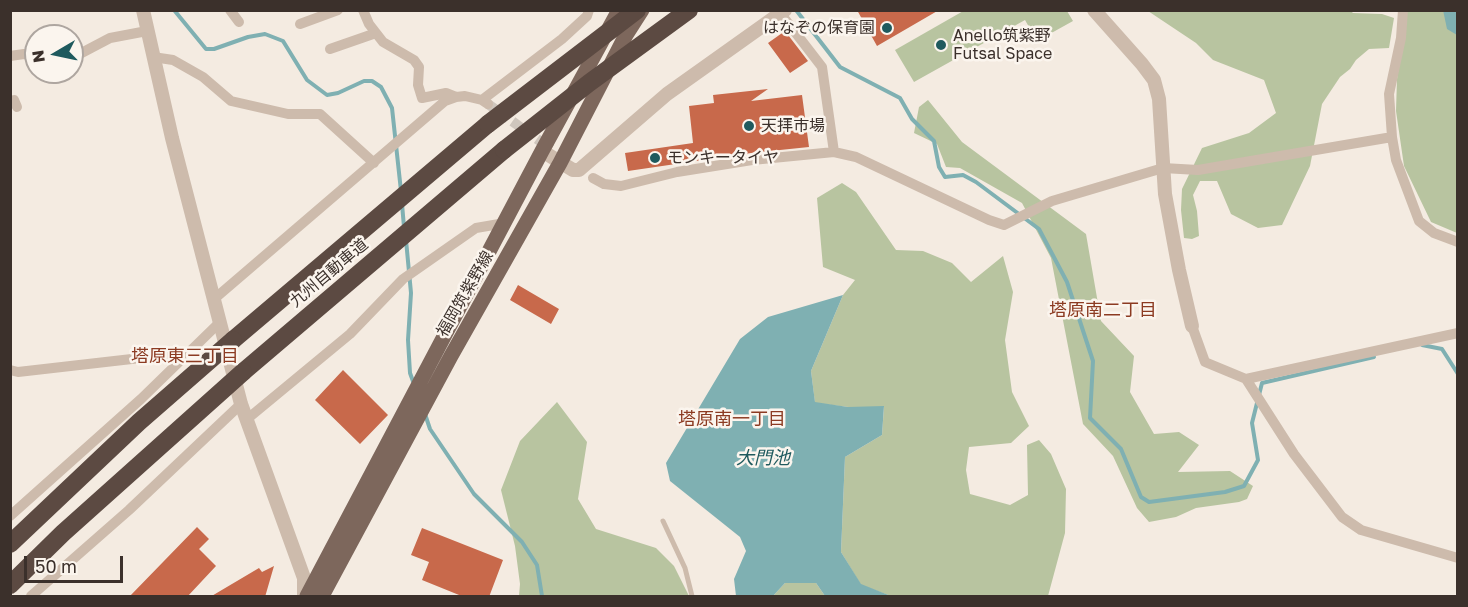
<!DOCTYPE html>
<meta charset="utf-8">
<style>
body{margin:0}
#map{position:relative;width:1468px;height:607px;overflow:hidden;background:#f4ebe1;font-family:"Golos Text",sans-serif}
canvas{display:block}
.frame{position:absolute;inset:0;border:12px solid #3b302b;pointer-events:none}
.north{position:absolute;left:24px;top:24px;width:60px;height:60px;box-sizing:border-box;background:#fbf5ee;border:2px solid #aea6a0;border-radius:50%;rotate:261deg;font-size:16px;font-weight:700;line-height:24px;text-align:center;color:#3b302b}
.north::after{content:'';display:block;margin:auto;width:21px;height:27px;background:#1f5a5e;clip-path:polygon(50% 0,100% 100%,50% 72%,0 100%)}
.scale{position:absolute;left:24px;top:556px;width:99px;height:27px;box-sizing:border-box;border:3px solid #3b302b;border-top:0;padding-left:8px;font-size:18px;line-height:21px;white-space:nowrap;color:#3b302b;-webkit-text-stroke:4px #fbf5ee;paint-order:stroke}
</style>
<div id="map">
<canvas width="1468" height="607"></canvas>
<div class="frame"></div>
<div class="north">N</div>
<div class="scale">50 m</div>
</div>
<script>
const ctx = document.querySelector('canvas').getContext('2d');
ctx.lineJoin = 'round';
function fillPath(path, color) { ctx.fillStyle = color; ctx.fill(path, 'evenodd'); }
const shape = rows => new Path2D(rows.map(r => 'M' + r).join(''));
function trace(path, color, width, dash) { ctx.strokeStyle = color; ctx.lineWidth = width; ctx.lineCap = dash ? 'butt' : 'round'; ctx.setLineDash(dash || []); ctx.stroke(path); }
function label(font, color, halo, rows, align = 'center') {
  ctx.font = font + ' "Golos Text","Noto Sans JP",sans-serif'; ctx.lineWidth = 5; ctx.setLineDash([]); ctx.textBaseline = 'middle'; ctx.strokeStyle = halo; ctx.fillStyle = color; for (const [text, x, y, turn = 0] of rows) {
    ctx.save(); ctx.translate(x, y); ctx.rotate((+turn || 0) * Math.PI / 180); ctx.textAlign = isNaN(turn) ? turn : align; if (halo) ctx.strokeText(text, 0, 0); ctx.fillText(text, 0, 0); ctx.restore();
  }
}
fillPath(shape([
 [965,10,1067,11,1073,21,1037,41,1025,20,914,82,895,50],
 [1350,10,1353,13,1382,14,1394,18,1389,48,1369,49,1356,60,1350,69,1340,77,1322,104,1310,166,1282,225,1258,228,1231,214,1217,181,1200,181,1193,195,1197,211,1199,236,1192,239,1184,238,1181,210,1182,189,1202,148,1249,133,1276,113,1264,80,1213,60,1196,43,1148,11],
 [1407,11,1457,11,1457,233,1431,222,1404,166,1396,111,1397,79],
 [928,100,962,142,1086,234,1101,321,1134,356,1130,392,1154,434,1179,432,1199,445,1178,472,1230,471,1253,486,1247,499,1239,502,1196,508,1176,517,1149,522,1137,508,1113,456,1083,424,1051,258,1022,203,960,168,946,167,937,144,914,133,919,107],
 [842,183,856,192,896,250,923,251,952,263,971,282,1003,256,1013,292,1005,340,1012,392,1029,426,1011,443,969,447,966,470,970,494,1010,505,1028,495,1027,445,1039,440,1051,454,1066,489,1065,533,1048,596,891,596,861,585,841,552,845,457,882,435,884,407,848,407,815,403,811,371,843,295,855,280,823,267,817,198],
 [557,402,587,442,578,499,596,529,656,548,674,566,689,596,519,596,520,584,515,546,501,490,520,441],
 [785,583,816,583,825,596,773,596]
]), '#b8c4a0');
fillPath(shape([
 [1443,10,1457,11,1457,35,1447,29],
 [843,295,811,371,815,402,848,407,884,406,882,435,845,457,841,552,861,584,891,596,825,596,816,583,785,583,773,596,736,596,734,579,746,551,740,537,670,481,666,463,740,339,768,317]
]), '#7fb0b2');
trace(shape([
 [174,10,206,49,214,49,248,37,265,34,283,41,307,80,327,95,338,93,364,81,372,81,381,87,392,108,401,191],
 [796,10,840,67,900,98,912,119,934,141,939,167,945,177,963,175,976,182,1039,229,1067,282,1093,361,1090,418,1121,449,1141,497,1149,502,1225,492,1244,486,1258,460,1252,423,1262,383,1374,357],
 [402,204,404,227],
 [406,240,411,293,408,340,410,373,414,384],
 [1422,345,1442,349,1458,374],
 [425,414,430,429,474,494,522,542,537,565,542,596]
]), '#7fb0b2', 4);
fillPath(shape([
 [857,10,939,10,877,46],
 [785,31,808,61,790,73,768,43],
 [768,89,751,101,802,95,809,147,751,153,628,171,625,153,693,143,689,106,714,103,713,95],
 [518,285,559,309,551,324,510,300],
 [343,370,388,415,360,444,315,400],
 [197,527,209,539,199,549,216,566,187,597,129,597],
 [422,528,503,560,489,597,464,597,422,580,429,562,411,555],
 [274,566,265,597,210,597,259,568,262,572]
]), '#c8694b');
trace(shape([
 [488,104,551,149]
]), '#cfc6bd', 10, [10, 5]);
trace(shape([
 [663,521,685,568,692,596]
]), '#cdbbac', 5);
trace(shape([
 [230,10,239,22],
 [363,10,369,24,383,42,414,60,419,67,418,85,422,98,446,93,456,97],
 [778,10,822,67,834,152],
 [1403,10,1401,38,1389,94,1392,137,1396,160,1419,221,1434,233,1458,242],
 [300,24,338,10],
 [330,49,376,33],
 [10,56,24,54,36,56],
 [153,57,173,60,203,77,231,101,288,114,320,114,374,163],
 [72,58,110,38,147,31],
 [482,100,562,39,587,16,589,10],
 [10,101,14,100,17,107],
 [593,178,604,184,621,186,677,172,752,160,834,152,856,157,989,220,1004,225,1052,201,1163,168,1198,170,1392,137],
 [213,300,445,101,456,97,465,96,482,100,488,104],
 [1192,326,1205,362,1246,379,1294,454,1342,517,1361,530,1458,558],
 [10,370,18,372,158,356,185,357],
 [1246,379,1458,333],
 [246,420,350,334,403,279,476,228,505,223],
 [10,516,141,399,219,323],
 [31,596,129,510,241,404]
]), '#cdbbac', 10);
trace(shape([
 [143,10,172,138,241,404,304,578,304,596],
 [1094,10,1142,64,1154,80,1159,99,1165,194,1179,270,1192,326],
 [542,151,573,170,579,170,667,94,785,10]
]), '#cdbbac', 14);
trace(shape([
 [307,596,542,151,619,10],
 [322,596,451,356,560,163,626,35,642,10]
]), '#7d675c', 15);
trace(shape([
 [233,340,488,124],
 [243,372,504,150]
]), '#5c4a42', 18);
trace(shape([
 [488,124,637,10],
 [504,150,589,83,689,10],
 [10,544,139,422,233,340],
 [10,585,63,533,243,372]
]), '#5c4a42', 18);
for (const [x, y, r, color] of [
 [887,28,6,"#1f5a5e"],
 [941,45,6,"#1f5a5e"],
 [749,126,6,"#1f5a5e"],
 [655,158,6,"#1f5a5e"]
]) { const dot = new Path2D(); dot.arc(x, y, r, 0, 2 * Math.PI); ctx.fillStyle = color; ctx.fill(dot); trace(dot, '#fbf5ee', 2); }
label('16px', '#3b302b', '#fbf5ee', [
 ["はなぞの保育園",875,28,"right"],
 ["Anello筑紫野",953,36],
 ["Futsal Space",953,54],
 ["天拝市場",761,126],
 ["モンキータイヤ",667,158]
], 'left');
label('16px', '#3b302b', '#fbf5ee', [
 ["九州自動車道",329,273,-40],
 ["福岡筑紫野線",465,294,-60]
]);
label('18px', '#8c3b22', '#fbf5ee', [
 ["塔原南二丁目",1103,310],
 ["塔原東三丁目",185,356],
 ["塔原南一丁目",732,419]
]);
label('italic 18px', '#1f5a5e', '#fbf5ee', [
 ["大門池",763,458]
]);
</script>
